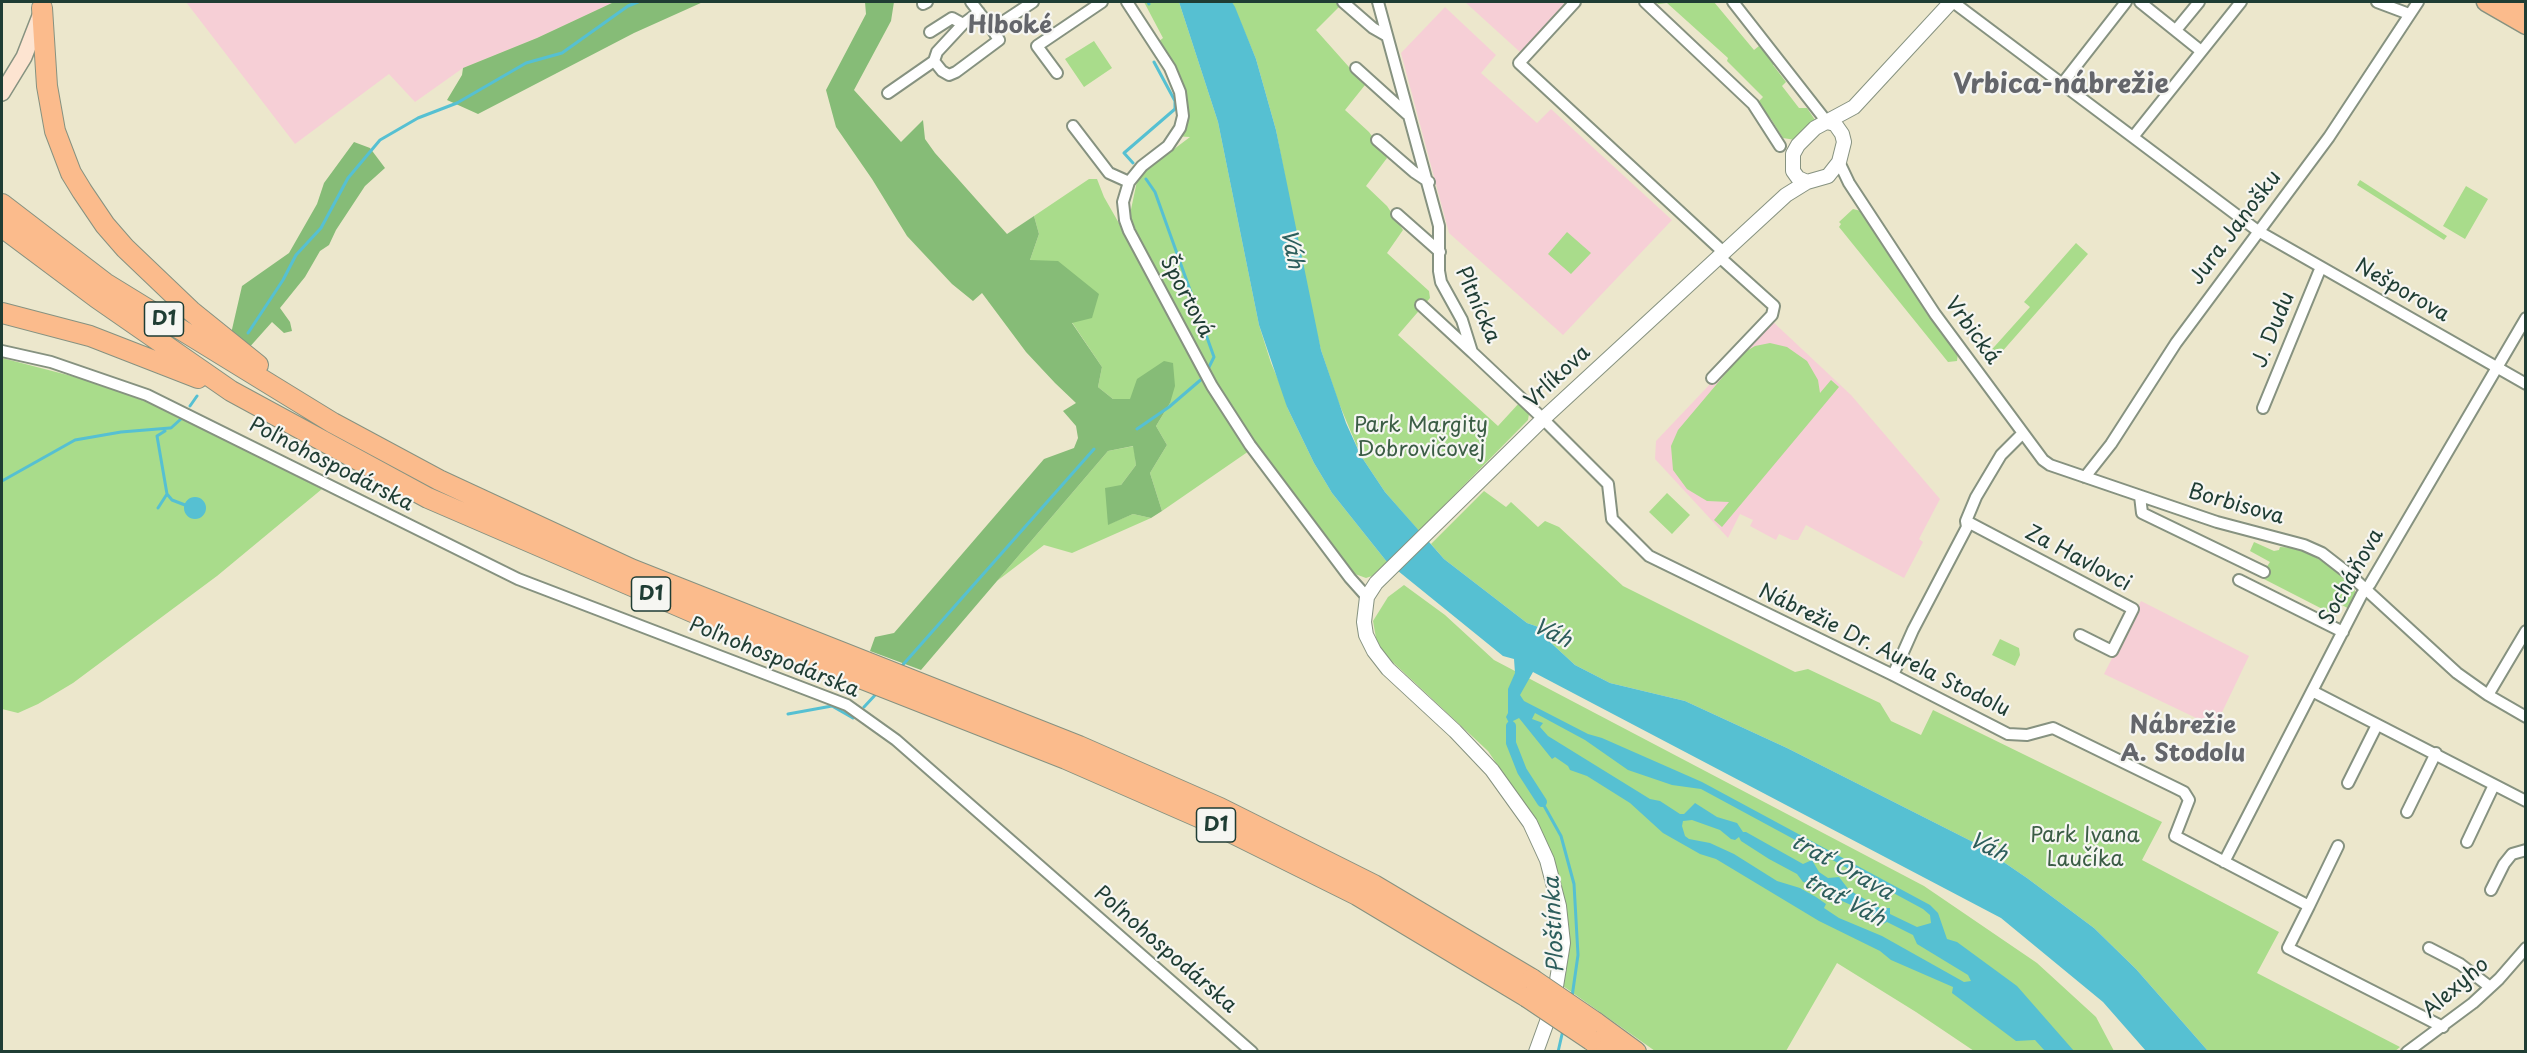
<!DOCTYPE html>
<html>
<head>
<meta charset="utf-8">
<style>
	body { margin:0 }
	#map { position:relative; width:2527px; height:1053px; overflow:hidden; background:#ece7cc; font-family:"Playpen Sans",sans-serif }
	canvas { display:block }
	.frame { position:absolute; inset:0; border:3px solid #1f3d34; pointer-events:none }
</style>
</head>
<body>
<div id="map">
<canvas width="2527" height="1053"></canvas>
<div class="frame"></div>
</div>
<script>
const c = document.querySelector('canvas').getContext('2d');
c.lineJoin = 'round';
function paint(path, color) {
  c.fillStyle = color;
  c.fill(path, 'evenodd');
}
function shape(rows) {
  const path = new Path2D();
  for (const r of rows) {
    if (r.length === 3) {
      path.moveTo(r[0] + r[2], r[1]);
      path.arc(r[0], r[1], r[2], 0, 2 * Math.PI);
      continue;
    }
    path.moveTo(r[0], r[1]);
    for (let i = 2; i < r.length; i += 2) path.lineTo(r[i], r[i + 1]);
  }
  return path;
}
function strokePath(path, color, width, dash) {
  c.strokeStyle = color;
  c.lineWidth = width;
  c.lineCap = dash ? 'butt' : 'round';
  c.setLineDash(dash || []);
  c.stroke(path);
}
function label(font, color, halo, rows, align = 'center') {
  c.font = font + ' "Playpen Sans",sans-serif';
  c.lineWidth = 4.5;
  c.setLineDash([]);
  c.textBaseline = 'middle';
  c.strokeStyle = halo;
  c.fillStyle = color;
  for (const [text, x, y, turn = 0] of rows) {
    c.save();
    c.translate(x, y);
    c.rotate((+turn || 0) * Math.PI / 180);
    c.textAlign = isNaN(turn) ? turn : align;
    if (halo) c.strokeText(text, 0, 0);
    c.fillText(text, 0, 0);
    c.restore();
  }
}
paint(shape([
	[186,2,614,2,537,38,463,68,415,102,389,74,295,144],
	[1465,2,1562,2,1564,4,1520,52],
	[1445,7,1496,55,1481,73,1537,123,1551,109,1672,220,1563,335,1449,233,1401,53],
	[1771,320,1851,395,1940,499,1919,539,1923,542,1904,578,1806,525,1798,540,1792,540,1779,534,1776,540,1750,526,1753,520,1740,514,1728,538,1655,459,1656,441],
	[2141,601,2249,656,2215,727,2104,674]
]), '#f6cfd6');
paint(shape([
	[1144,2,1179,2,1218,122,1259,325,1271,363,1286,398,1287,407,1314,463,1332,493,1387,562,1372,576,1366,578,1355,574,1255,445,1203,360,1134,234,1129,219,1137,181,1145,171,1190,137,1173,136,1179,114,1178,96,1154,45,1163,38],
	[1232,2,1337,2,1341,5,1316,30,1365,85,1345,110,1369,132,1387,158,1366,186,1387,206,1403,230,1387,253,1429,291,1430,298,1398,335,1498,426,1520,402,1529,414,1528,420,1419,531,1385,492,1361,456,1338,401,1321,350,1309,302,1276,130,1256,59],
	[1656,2,1714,2,1754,50,1759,46,1765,53,1769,53,1776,62,1773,65,1786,82,1782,86,1799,108,1807,108,1815,120,1795,140,1783,138,1771,119,1756,104,1763,97,1727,61,1728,58,1667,3,1658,4],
	[1094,41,1112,68,1084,87,1065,59],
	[1089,179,1097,179,1104,197,1249,451,1162,511,1150,473,1167,445,1156,426,1170,403,1113,399,1098,387,1102,367,1030,260,1039,234,1034,216],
	[2360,180,2447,236,2444,240,2357,185],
	[2466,186,2488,199,2465,239,2443,226],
	[1853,209,1861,211,1958,353,1957,361,1948,362,1839,227,1841,224,1839,222],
	[1567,232,1591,253,1571,274,1548,254],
	[2076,243,2088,254,1993,362,1986,356,2030,307,2024,302],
	[1770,343,1787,347,1807,361,1818,380,1820,393,1831,380,1839,387,1722,527,1714,520,1729,502,1707,501,1687,489,1673,470,1671,446,1678,430,1743,353,1755,346],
	[2,358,87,380,150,403,322,489,217,576,73,683,38,704,18,713,2,709],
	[1134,446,1136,465,1121,485,1109,524,1133,514,1151,518,1072,553,1044,545,997,581,1108,451],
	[1484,491,1506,507,1511,502,1538,527,1545,521,1559,527,1623,586,1795,672,1808,669,1880,703,1891,721,1921,735,1933,710,2162,822,2142,860,2279,932,2257,973,2400,1047,2394,1052,2208,1051,2136,969,2094,928,2027,878,1977,844,1787,748,1724,719,1685,701,1610,683,1575,665,1549,641,1550,631,1527,623,1444,559,1431,544],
	[1667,493,1690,515,1672,534,1649,512],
	[2254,542,2274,551,2279,550,2280,547,2298,548,2324,562,2354,587,2356,596,2349,609,2342,605,2336,616,2260,577,2270,562,2250,551],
	[1404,585,1445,615,1494,660,1924,886,2037,963,2096,1017,2114,1051,1974,1051,1916,1012,1837,963,1786,1051,1655,1051,1563,986,1567,946,1562,892,1553,858,1537,823,1488,751,1383,653,1376,638,1373,621,1388,597],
	[2000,639,2019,648,2020,655,2015,666,1992,655]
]), '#a9dc8b');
paint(shape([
	[614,2,703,2,634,33,478,114,447,100,462,75,463,68,537,38],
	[865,2,894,2,891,21,854,90,901,142,923,120,925,139,935,153,1007,234,1034,216,1039,234,1030,260,1058,261,1099,294,1092,318,1072,323,1102,367,1098,387,1113,399,1130,399,1137,379,1164,361,1173,363,1175,386,1170,403,1156,426,1167,445,1150,473,1162,511,1151,518,1133,514,1108,525,1105,488,1121,485,1136,465,1133,446,1108,451,921,670,870,651,875,637,894,633,1044,459,1074,448,1078,438,1076,426,1063,411,1076,403,1055,383,1026,352,982,293,973,301,952,284,907,236,872,179,836,127,826,90,866,14],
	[354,142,370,148,385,168,365,186,336,230,329,245,320,251,305,277,280,308,290,322,292,331,284,333,272,322,247,350,230,338,242,286,289,253,317,204,324,183]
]), '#86bc77');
paint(shape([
	[1179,2,1232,2,1235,7,1256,59,1276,130,1321,350,1346,423,1361,456,1385,492,1444,559,1527,623,1550,631,1549,641,1575,665,1610,683,1685,701,1724,719,1787,748,1977,844,2027,878,2094,928,2136,969,2208,1051,2146,1051,2103,1002,2001,918,1533,672,1520,695,1524,701,1588,734,1602,738,1702,782,1930,905,1938,913,1947,939,1957,942,2017,986,2074,1051,2045,1051,2035,1040,2016,1041,1952,993,1953,987,1891,960,1880,951,1819,921,1716,859,1700,854,1663,833,1630,803,1587,776,1570,770,1568,766,1555,757,1552,759,1519,718,1513,721,1516,743,1508,738,1507,730,1509,723,1506,717,1508,713,1508,689,1515,673,1514,659,1503,656,1387,562,1332,493,1314,463,1287,407,1259,325,1218,122],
	[1535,713,1585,740,1628,770,1672,785,1701,789,1923,909,1930,915,1931,923,1917,927,1890,914,1890,908,1880,908,1849,890,1839,877,1828,878,1819,872,1812,860,1803,864,1746,832,1743,832,1737,823,1717,817,1695,803,1684,814,1680,814,1660,801,1650,799,1548,736,1540,727,1543,723,1532,719],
	[1692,820,1720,830,1731,839,1735,840,1739,837,1741,841,1769,859,1797,874,1803,882,1821,886,1823,894,1832,900,1842,901,1878,917,1877,922,1881,925,1887,922,1913,935,1917,944,1968,975,1971,981,1964,982,1882,936,1839,918,1824,908,1826,904,1816,897,1800,888,1777,881,1734,854,1710,843,1689,839,1685,836,1682,826,1683,821],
	[195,508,11]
]), '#56c0d2');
strokePath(shape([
	[1148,2,1149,4],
	[1133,163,1124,153,1175,109,1175,101,1154,62],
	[1146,179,1155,192,1214,357,1207,371],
	[248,333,283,280,296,255,321,228,348,178,380,140,418,118,457,103,526,63,562,53,628,6,638,2],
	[190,406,197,396],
	[171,428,182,418],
	[1137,429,1169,407,1204,377],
	[2,481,75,440,121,432,170,428],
	[167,494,172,500,185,505],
	[158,508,167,494,157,436,165,431],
	[900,668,1094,449],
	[864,707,877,693],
	[788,714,832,706,853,718,855,717],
	[1542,802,1561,836,1574,884,1578,955,1572,997],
	[1558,1052,1563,1030]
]), '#56c0d2', 3);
strokePath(shape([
	[1511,726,1511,743,1522,771,1542,802]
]), '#56c0d2', 10);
const minor = shape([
	[971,2,992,29],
	[1127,2,1170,68,1180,92,1183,116,1180,128,1168,146,1142,166,1129,182,1123,202,1125,220,1129,231,1212,386,1250,445,1350,578,1367,597],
	[1343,2,1373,28,1387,36],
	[1378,2,1439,226,1439,271,1441,282,1462,320,1472,352,1538,414,1608,484,1612,519,1649,556,1893,675,2008,734,2027,735,2053,728,2176,788,2184,792,2189,800,2175,836,2309,906,2288,948,2443,1027],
	[1575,2,1519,63,1719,248,1724,261,1774,306,1772,315,1712,378],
	[1645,2,1753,104,1780,146],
	[1733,2,1827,122],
	[1953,2,2258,231,2526,384],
	[2140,2,2201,51],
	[2377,2,2409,14],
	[923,4,927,2],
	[2176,30,2199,2],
	[930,32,952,18,963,24],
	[934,61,937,52,963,24,979,12],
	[1356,68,1407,114],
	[1057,73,1037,46,1102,2],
	[2062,84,2126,2],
	[888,93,934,61,942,71,949,75,956,72,999,40,992,29,1033,2],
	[1073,126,1109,173,1129,182],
	[2133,137,2241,2],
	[1377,140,1414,172,1429,182],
	[1839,162,1849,183,1935,314,2043,460,2050,465,2217,522,2304,545,2322,553,2349,574,2457,673,2488,695,2526,717],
	[1397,214,1440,252],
	[1421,305,1472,352],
	[2,351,51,362,147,395,518,579,847,705,896,740,1252,1052],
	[2263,408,2321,267],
	[2085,477,2111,444,2176,343,2329,137,2418,2],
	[2140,496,2142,513,2264,572],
	[1966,521,2133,609,2112,651,2080,635],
	[2239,580,2343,632],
	[1893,675,1913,630,1967,527,1966,521,1976,497,2001,455,2022,434],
	[2312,691,2526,801],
	[2488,695,2526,631],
	[2348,783,2377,725],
	[2407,812,2436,753],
	[2467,842,2494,785],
	[2224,862,2362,594,2370,584,2526,318],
	[2491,890,2504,864,2512,854,2526,850],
	[2309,906,2338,846],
	[2429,948,2460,964,2490,987],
	[2407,1052,2473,1003,2499,979,2526,948]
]);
const tertiary = shape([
	[1827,122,1835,124,1842,134,1844,142,1839,162,1828,176,1807,182,1798,178,1793,171,1793,154,1798,145,1815,128,1854,107,1951,2],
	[1536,1052,1553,1005,1563,943,1559,906,1547,860,1530,823,1492,770,1455,731,1388,669,1374,651,1366,635,1364,622,1367,597,1376,583,1543,419,1786,195,1807,182]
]);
const secondary = shape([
	[2,93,24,57,40,16]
]);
const primary = shape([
	[2486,2,2526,25],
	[2513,2,2526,10]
]);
const motorway = shape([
	[42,8,47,86,55,131,71,173,82,191,105,225,125,248,191,311,258,365],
	[2,204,105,283,333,423,439,480,631,569,1079,746,1220,808,1374,885,1532,979],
	[2,227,97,298,231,391,428,498,697,614,1066,759,1210,822,1357,895,1527,997],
	[2,313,90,336,198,378],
	[1595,1022,1636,1052],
	[1591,1040,1607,1052]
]);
strokePath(minor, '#869280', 14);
strokePath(tertiary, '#869280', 16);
strokePath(secondary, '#869280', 18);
strokePath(primary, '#869280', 21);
strokePath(motorway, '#869280', 22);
strokePath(minor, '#fff', 10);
strokePath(tertiary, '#fff', 14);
strokePath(secondary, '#fde4d1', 15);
strokePath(primary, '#fbbb8c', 18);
strokePath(motorway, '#fbbb8c', 20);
const motorwayBridge = shape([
	[1532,979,1595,1022],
	[1527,997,1591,1040]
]);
strokePath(motorwayBridge, '#869280', 22, []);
strokePath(motorwayBridge, '#fbbb8c', 20);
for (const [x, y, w] of [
	[164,319,39],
	[651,594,39],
	[1216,825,39]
]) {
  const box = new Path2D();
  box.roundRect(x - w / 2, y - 17, w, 34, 4.5);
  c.fillStyle = '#f6f6f2';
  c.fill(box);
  strokePath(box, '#1f3d34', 1.5);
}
label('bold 20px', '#1f3d34', null, [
	["D1",164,319],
	["D1",651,594],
	["D1",1216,825]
]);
label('21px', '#1f3d34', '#f6f6f2', [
	["Jura Janošku",2236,228,-53],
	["Nešporova",2402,291,30],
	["Športová",1186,297,62],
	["Pltnícka",1477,305,66],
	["J. Dudu",2274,330,-68],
	["Vrbická",1972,331,54],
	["Vrlíkova",1558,377,-43],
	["Poľnohospodárska",331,465,27],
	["Borbisova",2236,505,16],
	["Za Havlovci",2078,559,28],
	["Socháňova",2352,577,-60],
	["Nábrežie Dr. Aurela Stodolu",1884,651,26],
	["Poľnohospodárska",774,658,22],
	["Poľnohospodárska",1165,950,41],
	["Alexyho",2456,988,-41]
]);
label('21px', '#3b5d45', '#f6f6f2', [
	["Park Margity",1421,426],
	["Dobrovičovej",1421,450],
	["Park Ivana",2085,836],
	["Laučíka",2085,860]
]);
label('italic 22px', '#2d5e5c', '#f6f6f2', [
	["Váh",1291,249,79],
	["Váh",1552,634,26],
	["Váh",1988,848,26],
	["trať Orava",1842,868,29],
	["trať Váh",1844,901,28],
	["Ploštínka",1555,925,-93]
]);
label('bold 24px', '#64666b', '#f6f6f2', [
	["Hlboké",1010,26],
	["Nábrežie",2183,726],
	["A. Stodolu",2183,754]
]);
label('bold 27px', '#64666b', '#f6f6f2', [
	["Vrbica-nábrežie",2061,86]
]);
</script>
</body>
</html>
